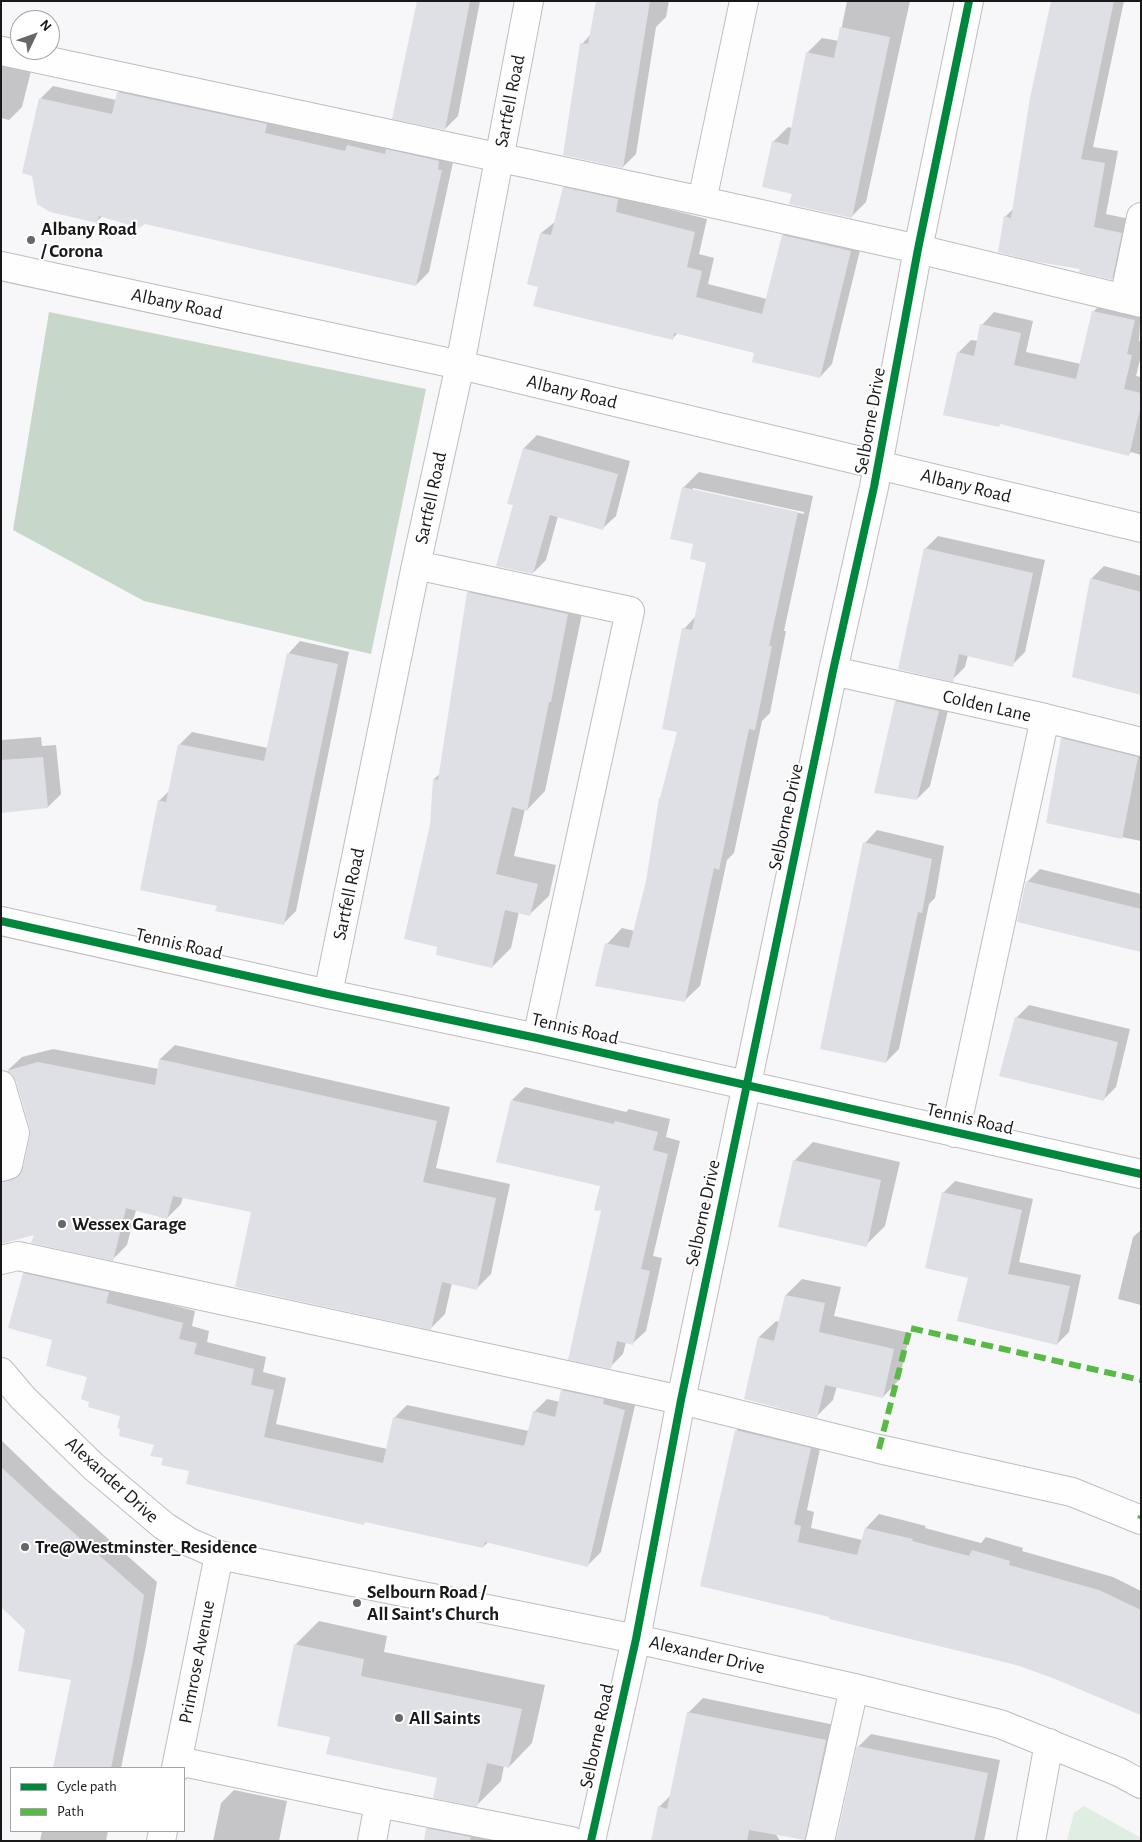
<!DOCTYPE html>
<html>
<head>
<meta charset="utf-8">
<style>
	body { margin:0 }
	#map { position:relative; width:1142px; height:1842px; overflow:hidden; background:#f7f7f9; font-family:"Alegreya Sans",sans-serif }
	canvas { display:block }
	.frame { position:absolute; inset:0; border:2px solid #19191a; pointer-events:none }
	.legend { position:absolute; left:10px; top:1767px; width:175px; height:65px; box-sizing:border-box; background:#fff; border:1px solid #a3a3a3; margin:0; padding:6px 9px; list-style:none; font-size:15px; color:#19191a }
	.legend li { display:flex; align-items:center; gap:10px; height:25px }
	.legend b { width:25px; border:1px solid #a3a3a3 }
	.north { position:absolute; left:10px; top:10px; width:50px; height:50px; box-sizing:border-box; background:#fff; border:1px solid #a3a3a3; border-radius:50%; rotate:48deg; font-size:14px; font-weight:700; line-height:20px; text-align:center; color:#19191a }
	.north::after { content:''; display:block; margin:auto; width:18px; height:22px; background:#676768; clip-path:polygon(50% 0,100% 100%,50% 72%,0 100%) }
</style>
</head>
<body>
<div id="map">
<canvas width="1142" height="1842"></canvas>
<div class="frame"></div>
<ul class="legend">
<li><b style="height:6px;background:#00873e"></b>Cycle path</li>
<li><b style="height:6px;background:#58b947"></b>Path</li>
</ul>
<div class="north">N</div>
</div>
<script>
const c = document.querySelector('canvas').getContext('2d');
c.lineJoin = 'round';
function paint(path, color) {
  c.fillStyle = color;
  c.fill(path, 'evenodd');
}
function shape(rows) {
  const path = new Path2D();
  for (const r of rows) {
    path.moveTo(r[0], r[1]);
    for (let i = 2; i < r.length; i += 2) path.lineTo(r[i], r[i + 1]);
  }
  return path;
}
function strokePath(path, color, width, dash) {
  c.strokeStyle = color;
  c.lineWidth = width;
  c.lineCap = dash ? 'butt' : 'round';
  c.setLineDash(dash || []);
  c.stroke(path);
}
function label(font, color, halo, rows, align = 'center') {
  c.font = font + ' "Alegreya Sans",sans-serif';
  c.lineWidth = 4;
  c.setLineDash([]);
  c.textBaseline = 'middle';
  c.strokeStyle = halo;
  c.fillStyle = color;
  for (const [text, x, y, turn = 0] of rows) {
    c.save();
    c.translate(x, y);
    c.rotate((+turn || 0) * Math.PI / 180);
    c.textAlign = isNaN(turn) ? turn : align;
    if (halo) c.strokeText(text, 0, 0);
    c.fillText(text, 0, 0);
    c.restore();
  }
}
paint(shape([
	[1084,1806,1141,1838,1141,1841,1067,1841,1074,1813]
]), '#dfede2');
paint(shape([
	[49,312,426,389,371,654,144,601,13,530]
]), '#c7d7ca');
paint(shape([
	[418,1,480,1,458,116,445,129],
	[597,1,669,1,666,17,656,27,636,154,623,167,582,44,591,34],
	[847,1,910,1,866,202,851,217,793,193,773,142,788,127,792,128,807,53,822,38,839,41],
	[1052,1,1124,1,1093,147,1118,151,1106,214,1134,220,1124,266,1112,279,1081,268,1005,217,1014,208],
	[1,48,34,59,22,107,9,120,1,118],
	[131,79,454,158,429,272,416,285,145,223,103,216,97,221,40,99,53,86,116,100,118,92],
	[577,175,628,199,707,219,699,254,714,258,708,284,767,299,783,235,796,222,863,238,832,364,820,377,755,352,678,333,672,339,540,286,541,233,556,221,564,188],
	[1106,299,1141,306,1139,341,1141,341,1141,356,1136,376,1141,377,1141,455,1131,452,1128,455,1001,423,998,426,958,353,971,340,978,341,982,325,994,312,1033,321,1026,352,1081,364,1093,312],
	[537,435,630,461,616,516,603,528,558,516,546,560,533,573,515,504,524,448],
	[699,472,813,496,784,631,786,631,770,713,762,721,734,853,727,860,700,986,684,1001,607,944,622,928,635,931,647,882,678,731,684,629,696,616,707,562,695,543,683,488],
	[693,488,804,512,804,514,693,490],
	[938,536,1045,560,1025,652,1012,665,968,655,965,667,952,680,925,549],
	[1104,566,1141,576,1141,694,1091,579],
	[487,574,586,595,545,791,527,810,525,809,514,856,556,865,549,896,530,914,519,912,511,948,492,967,439,946,431,825,434,779,441,773,468,593],
	[300,641,349,652,296,911,283,924,218,905,159,801,170,790,180,744,192,732,268,748,288,654],
	[909,688,951,698,930,786,917,799,896,701],
	[1075,726,1141,742,1141,841,1047,822,1062,739],
	[41,737,42,746,56,745,61,794,48,807,1,812,1,740],
	[877,830,944,846,935,898,929,904,899,1049,886,1062,865,843],
	[1040,869,1141,894,1141,951,1027,882],
	[1029,1005,1130,1029,1116,1087,1103,1100,1016,1018],
	[175,1045,450,1107,436,1168,510,1184,491,1274,477,1288,452,1283,445,1314,431,1328,252,1211,183,1197,181,1204,167,1218,136,1210,127,1245,113,1259,35,1233,1,1243,1,1159,20,1168,25,1166,32,1136,31,1128,17,1080,13,1073,8,1070,22,1057,53,1049,159,1069,160,1059],
	[525,1087,626,1112,629,1109,670,1119,666,1137,680,1141,653,1256,662,1258,646,1331,633,1343,626,1342,623,1354,610,1367,601,1185,512,1100],
	[813,1142,900,1162,885,1226,866,1245,794,1161],
	[955,1181,1033,1199,1019,1262,1081,1275,1069,1332,1057,1344,970,1277,943,1193],
	[1141,1230,1141,1305,1118,1299,1133,1237],
	[37,1261,119,1291,195,1311,192,1326,209,1331,207,1342,266,1357,263,1372,286,1378,276,1424,387,1449,394,1418,407,1405,529,1431,534,1412,547,1399,560,1402,562,1391,575,1378,637,1397,601,1552,588,1565,488,1542,483,1547,366,1521,364,1523,190,1470,121,1415,89,1376,54,1339,24,1274],
	[802,1279,841,1287,834,1316,910,1333,899,1380,883,1397,837,1386,833,1400,817,1416,759,1337,776,1321,780,1322,786,1295],
	[750,1417,823,1435,807,1510,814,1512,811,1528,862,1540,866,1528,879,1514,926,1526,925,1528,981,1543,986,1537,1023,1548,1022,1551,1113,1577,1141,1591,1141,1715,1050,1676,1017,1664,831,1616,702,1586,737,1430],
	[1,1440,52,1489,157,1582,146,1646,121,1768,55,1768,73,1679,27,1629,1,1591],
	[319,1621,387,1636,384,1652,545,1685,532,1743,509,1767,504,1766,501,1781,477,1805,438,1777,331,1736,295,1645],
	[703,1698,840,1726,819,1824,804,1839,775,1833,780,1841,652,1841,659,1807,672,1794,688,1713],
	[871,1734,1000,1760,984,1841,837,1841,858,1747],
	[234,1790,287,1801,279,1841,213,1841,221,1803],
	[440,1816,544,1841,425,1841,427,1829],
	[42,1831,108,1831,106,1841,40,1841]
]), '#0003');
paint(shape([
	[417,1,470,1,445,130,392,119],
	[596,1,650,1,623,168,563,155,580,43,588,44],
	[1051,1,1114,1,1081,159,1105,163,1094,227,1122,233,1112,280,1079,272,1080,269,1032,261,998,252,1004,216,1011,218,1030,98],
	[840,27,890,37,852,218,789,204,792,194,762,187,772,141,788,145,806,52,834,58],
	[117,92,267,124,265,133,345,151,347,145,385,154,386,149,439,161,438,170,442,170,416,286,145,224,139,228,99,216,97,223,50,212,37,204,32,176,22,173,39,98,112,114],
	[563,187,618,199,616,212,695,232,687,267,702,271,696,297,762,314,782,235,851,251,820,378,752,362,754,353,674,333,673,340,533,306,538,287,527,284,540,233,551,235],
	[1092,311,1135,320,1127,354,1132,355,1124,389,1141,393,1141,405,1129,456,1000,424,999,427,943,415,957,352,974,356,980,324,1021,333,1014,365,1076,379],
	[523,448,618,474,603,530,550,515,533,574,496,566,513,505,507,504],
	[682,487,798,512,769,646,772,646,755,730,749,729,719,870,714,868,685,1002,595,986,605,943,629,948,646,881,659,798,660,798,677,732,662,729,682,628,692,630,706,563,690,559,693,544,670,539],
	[924,548,1033,573,1013,667,959,654,953,682,898,669],
	[1090,578,1141,592,1141,695,1072,677],
	[467,592,568,614,551,702,549,702,527,811,512,807,496,874,538,884,530,916,505,910,492,968,436,955,437,947,404,939,430,825,433,779,438,780],
	[287,653,338,664,284,925,215,911,217,906,140,890,158,800,166,802,178,744,264,761],
	[895,701,939,711,917,800,874,793],
	[1061,738,1138,757,1122,839,1046,823],
	[43,757,48,808,1,813,1,760],
	[863,842,932,859,922,913,918,912,886,1063,820,1049],
	[1026,881,1141,909,1141,952,1017,922],
	[1015,1017,1118,1042,1104,1101,999,1076],
	[159,1059,437,1121,423,1182,496,1198,477,1290,442,1282,431,1330,235,1287,251,1212,173,1196,167,1219,126,1208,113,1261,31,1243,34,1235,1,1244,1,1182,12,1180,20,1175,23,1168,30,1136,30,1129,16,1081,12,1074,6,1071,38,1062,155,1085],
	[511,1100,614,1124,615,1121,658,1132,653,1150,668,1154,641,1269,650,1271,633,1345,617,1341,611,1369,568,1360,601,1211,594,1210,600,1186,496,1162],
	[793,1160,881,1180,867,1247,778,1227],
	[942,1192,1022,1210,1008,1274,1070,1286,1057,1345,957,1321,968,1278,925,1268],
	[23,1273,109,1292,106,1303,183,1323,179,1339,197,1343,194,1354,254,1369,251,1385,274,1390,264,1437,383,1463,393,1417,524,1446,533,1411,555,1417,561,1390,604,1399,603,1404,625,1410,588,1567,485,1542,483,1548,365,1522,364,1525,186,1484,189,1471,161,1465,163,1458,150,1456,154,1445,119,1436,120,1429,117,1428,120,1416,88,1407,89,1402,81,1399,87,1377,46,1366,52,1340,8,1328],
	[785,1295,825,1303,819,1332,894,1349,883,1398,825,1385,817,1418,744,1399,758,1337,774,1341],
	[735,1430,811,1448,794,1524,801,1526,798,1542,857,1555,865,1528,913,1539,912,1541,969,1556,972,1550,1010,1561,1009,1565,1099,1590,1141,1610,1141,1715,1050,1677,1016,1665,829,1619,829,1617,700,1586],
	[1,1467,39,1502,144,1595,133,1660,111,1768,53,1768,71,1680,18,1671,25,1630,1,1607],
	[294,1644,364,1659,361,1676,522,1709,509,1768,487,1763,477,1807,433,1798,437,1778,326,1754,330,1737,277,1726],
	[687,1712,826,1740,805,1840,749,1830,747,1841,651,1841,658,1806,667,1809],
	[857,1746,988,1773,974,1841,836,1841],
	[426,1828,471,1837,470,1841,424,1841]
]), '#dee0e6');
const minor = shape([
	[2,51,702,201,918,249,1141,303],
	[702,201,744,1],
	[1124,299,1141,217],
	[416,565,630,611,537,1038],
	[833,671,1045,718,1141,742],
	[1,921,328,994,537,1038,1141,1174],
	[328,994,416,565,460,365,529,1],
	[1,1085,15,1133,8,1165,1,1167],
	[955,1133,1045,718],
	[1,1260,18,1256,681,1400,879,1449,1072,1492,1141,1520],
	[178,1761,379,1803,571,1841],
	[176,1768,219,1555],
	[161,1841,163,1831],
	[372,1841,379,1803],
	[591,1841,636,1639,681,1400,747,1084,833,671,874,487,918,249,969,1],
	[820,1841,854,1688],
	[1031,1841,1049,1743]
]);
const major = shape([
	[1,266,460,365,1141,528],
	[1,1372,23,1398,94,1467,164,1526,189,1542,219,1555,636,1639,854,1688,1000,1724,1119,1772,1141,1784]
]);
strokePath(minor, '#bebec0', 30);
strokePath(major, '#bebec0', 30);
strokePath(minor, '#fefefe', 28);
strokePath(major, '#fefefe', 28);
strokePath(shape([
	[879,1449,910,1328,1141,1380],
	[1140,1519,1141,1516]
]), '#58b947', 6, [12, 6]);
strokePath(shape([
	[1,921,328,994,537,1038,1141,1174],
	[591,1841,636,1639,681,1400,747,1084,833,671,874,487,918,249,969,1]
]), '#00873e', 8);
for (const [x, y, r, color] of [
	[31,240,5,"#676768"],
	[62,1224,5,"#676768"],
	[25,1547,5,"#676768"],
	[357,1603,5,"#676768"],
	[399,1718,5,"#676768"]
]) {
  const dot = new Path2D();
  dot.arc(x, y, r, 0, 2 * Math.PI);
  c.fillStyle = color;
  c.fill(dot);
  strokePath(dot, '#fff', 2);
}
label('19px', '#19191a', '#fff', [
	["Sartfell Road",510,101,-79],
	["Albany Road",177,304,12],
	["Albany Road",572,392,14],
	["Selborne Drive",870,421,-80],
	["Albany Road",966,486,14],
	["Sartfell Road",431,498,-78],
	["Colden Lane",987,706,13],
	["Selborne Drive",786,817,-78],
	["Sartfell Road",349,894,-78],
	["Tennis Road",179,944,13],
	["Tennis Road",575,1029,13],
	["Tennis Road",970,1119,13],
	["Selborne Drive",703,1213,-78],
	["Alexander Drive",112,1480,42],
	["Alexander Drive",707,1655,13],
	["Primrose Avenue",197,1662,-79],
	["Selborne Road",597,1736,-78]
]);
label('bold 19px', '#19191a', '#fff', [
	["Albany Road",41,229],
	["/ Corona",41,251],
	["Wessex Garage",72,1224],
	["Tre@Westminster_Residence",35,1547],
	["Selbourn Road /",367,1592],
	["All Saint's Church",367,1614],
	["All Saints",409,1718]
], 'left');
</script>
</body>
</html>
